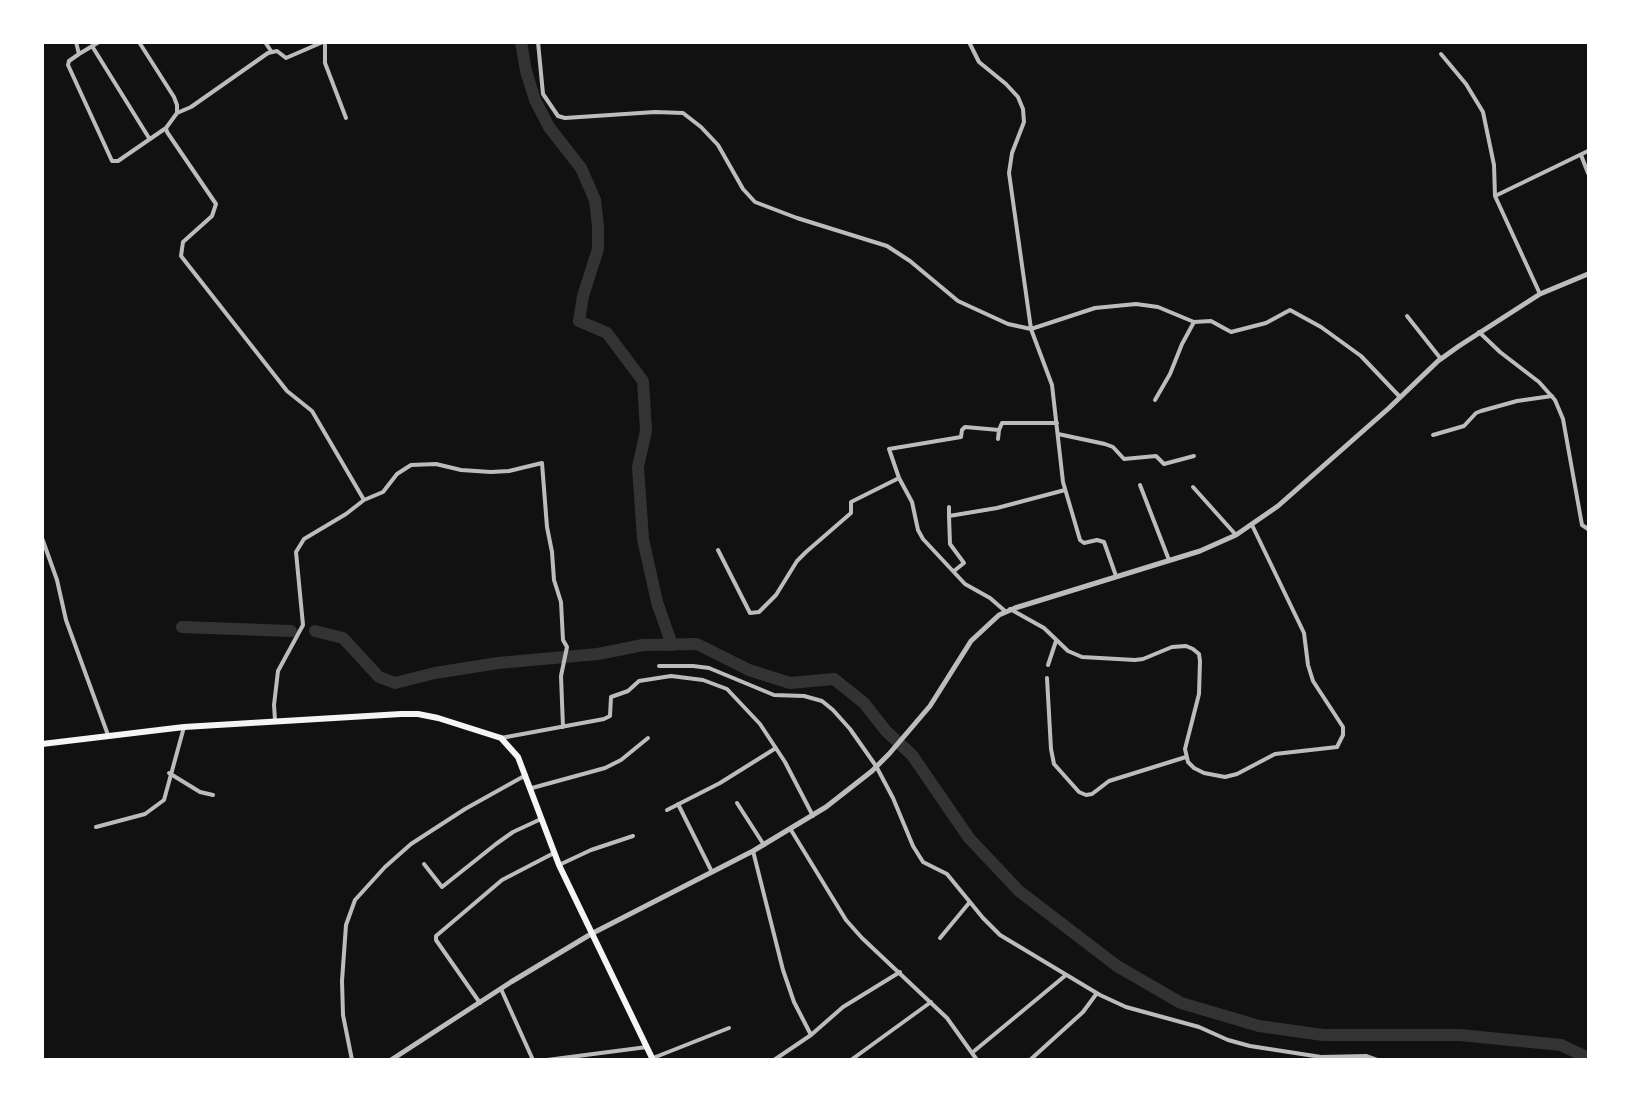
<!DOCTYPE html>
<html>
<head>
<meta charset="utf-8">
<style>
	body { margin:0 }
	#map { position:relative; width:1631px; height:1102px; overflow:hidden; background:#111; font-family:Overpass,sans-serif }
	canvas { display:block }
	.frame { position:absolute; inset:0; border:44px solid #fff; pointer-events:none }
</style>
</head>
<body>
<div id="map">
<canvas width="1631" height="1102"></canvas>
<div class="frame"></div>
</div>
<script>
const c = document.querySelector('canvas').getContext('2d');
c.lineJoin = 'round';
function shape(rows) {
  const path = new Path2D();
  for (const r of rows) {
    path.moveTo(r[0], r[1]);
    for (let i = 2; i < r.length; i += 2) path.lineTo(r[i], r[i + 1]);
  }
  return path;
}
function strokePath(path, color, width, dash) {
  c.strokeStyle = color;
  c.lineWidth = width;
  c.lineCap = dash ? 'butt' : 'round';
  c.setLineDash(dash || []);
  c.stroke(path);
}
strokePath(shape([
	[521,42,526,71,535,100,549,127,581,168,595,200,598,226,598,249,583,296,579,321,607,333,643,381,646,431,638,467,643,539,657,602,672,645],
	[182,627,291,631],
	[315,631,343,638,379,677,395,683,435,673,498,663,598,654,643,645,697,644,749,670,790,683,834,679,864,703,886,731,912,755,969,838,1019,891,1117,966,1181,1003,1259,1026,1323,1035,1460,1035,1561,1045,1588,1058]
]), '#333', 12);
strokePath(shape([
	[76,42,79,54,69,61,68,65,112,161,118,161,166,128],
	[139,42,174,97,177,105,177,113,166,128,167,132,216,204,212,216,183,242,181,256,287,391,312,411,364,500,346,514,304,539,296,552,303,625,278,671,274,705,275,720],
	[265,42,271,51],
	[325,42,325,63,346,118],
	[538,42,543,94,558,116,565,118,655,112,683,113,701,127,718,145,743,189,755,202,797,218,887,246,910,261,958,301,1008,324,1031,329,1095,308,1136,304,1158,307,1194,322,1211,321,1231,332,1266,323,1290,310,1321,327,1361,356,1400,397],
	[969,42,979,62,1006,84,1018,97,1023,109,1024,122,1012,153,1009,173,1031,329,1052,385,1063,482,1080,540,1084,543,1097,540,1104,542,1116,576],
	[92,46,149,138],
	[79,54,99,42],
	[1441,54,1466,84,1483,112,1494,165,1495,196,1540,294],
	[177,113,191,107,268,53,277,51,286,58,323,42],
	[1581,155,1588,173],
	[1495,196,1588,151],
	[1407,316,1441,359],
	[1479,332,1500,352,1539,382,1555,400,1563,419,1582,525,1588,529],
	[1155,400,1170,374,1182,344,1194,322],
	[999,430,1002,423,1057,423],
	[1058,434,1105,444,1113,447,1124,459,1156,456,1164,464,1194,456],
	[1433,435,1464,426,1476,413,1481,411,1517,401,1552,396],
	[899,478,912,502,918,530,923,539,965,584,990,598,1005,611],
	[1140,485,1169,560],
	[1193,487,1236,535],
	[364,500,383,492,397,474,411,465,436,464,461,470,491,472,509,471,542,463,547,527,552,552,554,580,561,602,563,640,567,647,561,676,563,727],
	[949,507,949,516,997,508,1065,490],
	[949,516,950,544,964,563,954,571],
	[42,538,57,580,66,620,108,735],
	[718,550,750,613,759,612,776,595,797,561,806,552,851,513,851,502,899,478,889,449,961,437,962,430,965,427,999,430,998,439],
	[1010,609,1044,628,1068,651,1082,657,1135,660,1143,659,1172,647,1186,646,1193,649,1199,654,1200,661,1199,694,1185,749,1188,762,1194,768,1204,773,1225,777,1237,774,1275,754,1337,747,1343,735,1343,727,1313,681,1308,665,1304,633,1252,525],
	[1048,665,1056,641],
	[659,666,693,666,709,668,774,695,804,696,822,701,833,710,850,729,876,766,893,798,913,846,923,862,947,874,983,918,1000,935,1100,995,1126,1007,1199,1027,1228,1040,1250,1046,1321,1057,1366,1056,1377,1060],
	[1047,678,1051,749,1054,764,1079,792,1086,795,1092,794,1109,781,1186,757],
	[501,738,604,719,610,716,611,697,628,691,639,681,671,676,703,680,727,689,760,724,785,762,813,816],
	[169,773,200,792,213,795],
	[532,788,605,768,621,760,648,738],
	[737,803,764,845],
	[678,804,712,872],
	[667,810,720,783,776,748],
	[96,827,145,814,164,800,184,727],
	[791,830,846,920,862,938,947,1018,977,1060],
	[753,851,783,970,794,1002,811,1035],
	[424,864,442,887,496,844,513,832,541,819],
	[559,865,591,850,633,836],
	[940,938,969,903],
	[501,989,533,1060],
	[480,1003,436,940,436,936,502,880,554,853],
	[973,1052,1066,975],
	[653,1058,729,1028],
	[352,1060,343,1015,342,981,346,925,355,900,385,867,411,844,465,809,526,775],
	[547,1060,647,1047],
	[774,1060,811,1035,843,1007,900,972],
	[851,1060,931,1002],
	[1030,1060,1083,1012,1097,993]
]), '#bcbcbc', 4);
strokePath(shape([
	[391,1060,511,982,591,934,753,851,826,807,872,771,889,754,930,706,971,641,999,615,1015,608,1200,551,1236,535,1278,506,1389,408,1438,361,1459,346,1540,294,1588,274]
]), '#bcbcbc', 5);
strokePath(shape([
	[42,744,184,727,401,714,418,714,438,718,501,738,518,757,559,865,653,1060]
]), '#f5f5f5', 6);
</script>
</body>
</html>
